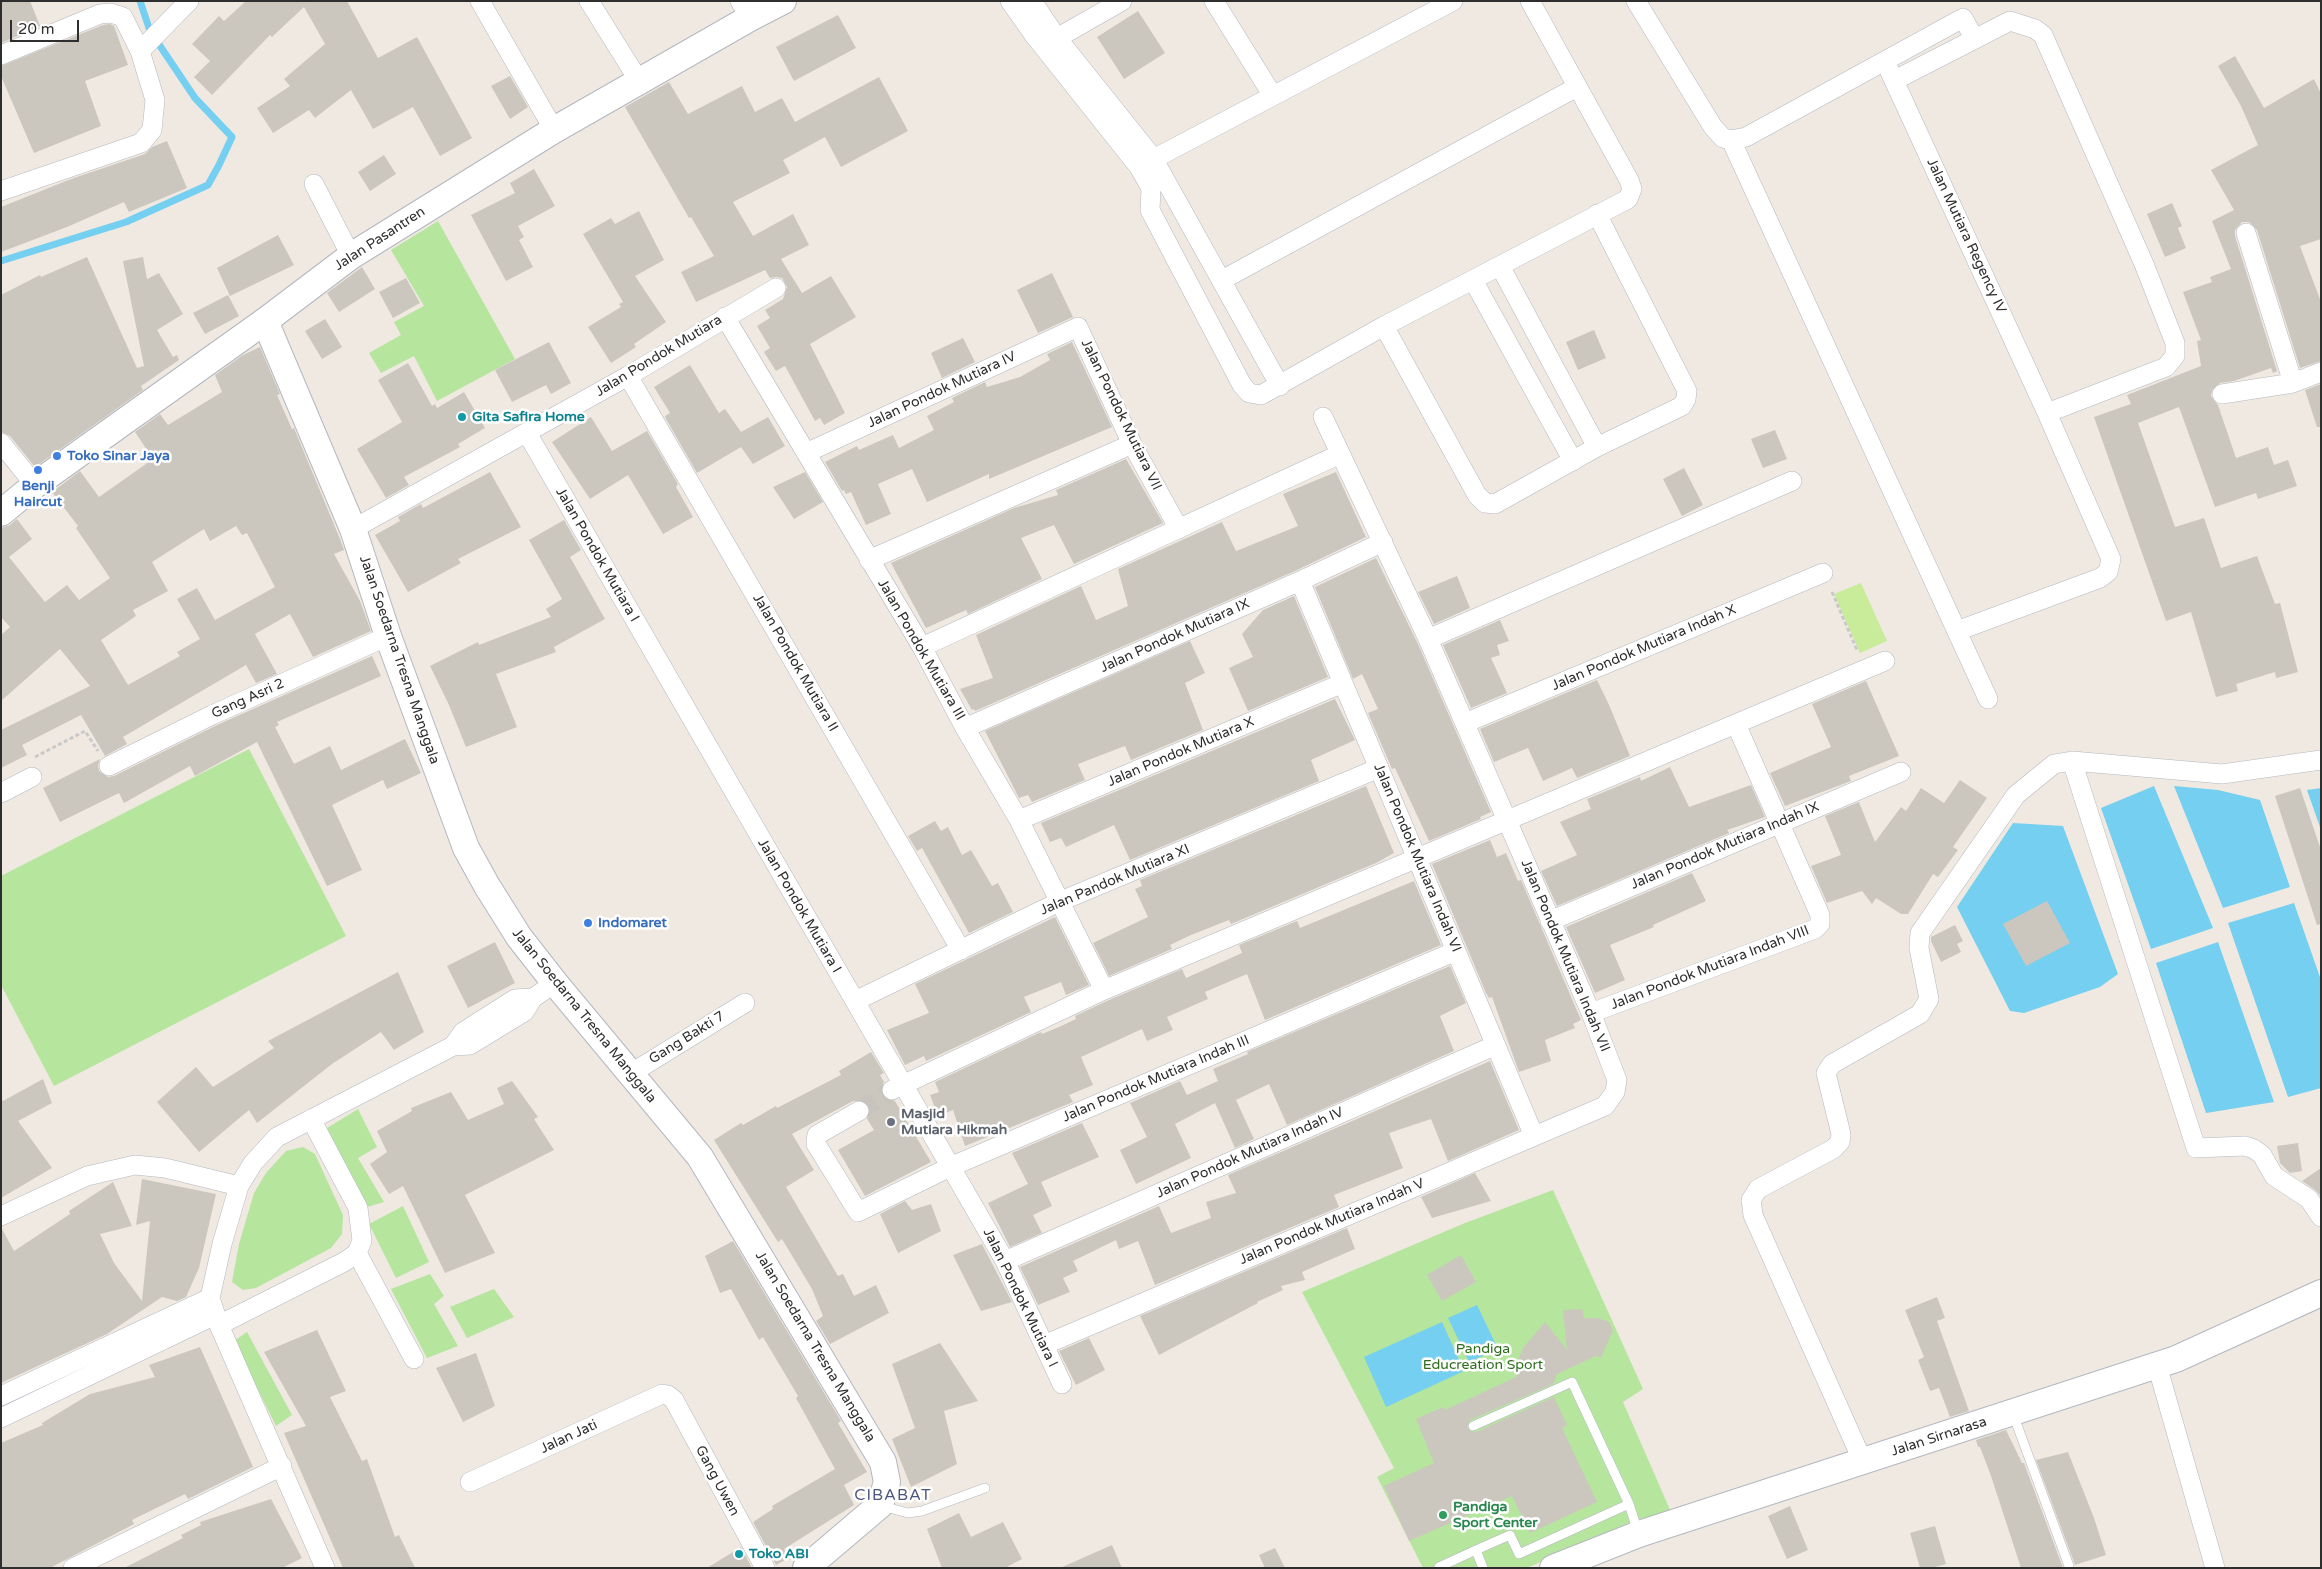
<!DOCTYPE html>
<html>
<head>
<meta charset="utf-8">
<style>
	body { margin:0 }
	#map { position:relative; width:2322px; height:1569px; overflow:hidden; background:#efe9e1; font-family:"Varela Round",sans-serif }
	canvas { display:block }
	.frame { position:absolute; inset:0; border:2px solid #2e2e2e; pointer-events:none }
	.scale { position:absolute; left:10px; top:20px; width:69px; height:22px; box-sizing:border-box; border:2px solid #2e2e2e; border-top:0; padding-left:6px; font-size:15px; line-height:18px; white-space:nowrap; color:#2e2e2e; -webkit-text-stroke:4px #fff; paint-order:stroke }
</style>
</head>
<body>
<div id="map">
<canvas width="2322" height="1569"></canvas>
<div class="frame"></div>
<div class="scale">20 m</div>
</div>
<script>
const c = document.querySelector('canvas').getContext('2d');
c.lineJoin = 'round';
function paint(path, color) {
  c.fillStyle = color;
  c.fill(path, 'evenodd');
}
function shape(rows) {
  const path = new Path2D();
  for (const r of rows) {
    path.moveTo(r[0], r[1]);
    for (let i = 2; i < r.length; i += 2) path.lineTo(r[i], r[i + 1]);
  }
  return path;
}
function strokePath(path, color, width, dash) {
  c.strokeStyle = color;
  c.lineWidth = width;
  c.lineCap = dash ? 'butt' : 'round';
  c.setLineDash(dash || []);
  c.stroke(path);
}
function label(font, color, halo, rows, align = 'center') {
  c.font = font + ' "Varela Round",sans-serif';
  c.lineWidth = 5;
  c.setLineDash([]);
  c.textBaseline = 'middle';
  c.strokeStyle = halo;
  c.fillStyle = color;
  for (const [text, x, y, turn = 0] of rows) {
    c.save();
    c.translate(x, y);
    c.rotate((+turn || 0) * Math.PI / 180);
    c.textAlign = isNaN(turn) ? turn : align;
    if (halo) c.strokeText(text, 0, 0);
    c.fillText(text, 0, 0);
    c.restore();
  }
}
paint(shape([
	[438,221,515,359,437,401,414,356,381,373,369,353,401,335,394,322,424,306,391,250],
	[249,749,346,936,54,1086,1,985,1,876],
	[358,1109,377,1147,358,1158,384,1202,367,1207,327,1128],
	[303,1147,315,1154,343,1215,342,1234,331,1248,256,1288,243,1290,232,1282,239,1244,254,1193,266,1173,286,1151],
	[1553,1190,1643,1389,1623,1402,1671,1512,1635,1520,1527,1568,1423,1568,1377,1477,1394,1468,1302,1292,1465,1223],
	[403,1206,429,1262,396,1278,369,1224],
	[430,1274,444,1296,434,1304,458,1346,427,1358,391,1289],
	[494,1289,514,1317,467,1338,450,1307],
	[247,1332,292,1415,276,1426,234,1341]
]), '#b6e59e');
paint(shape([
	[1861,583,1887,641,1860,653,1834,594]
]), '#c9ec9a');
paint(shape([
	[2154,786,2213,928,2151,949,2101,808],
	[2174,786,2218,790,2260,800,2290,887,2223,908],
	[2321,788,2321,830,2307,790],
	[2013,823,2063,826,2118,974,2100,987,2024,1013,2010,1011,1957,907],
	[2294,903,2321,980,2321,1088,2288,1097,2228,923],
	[2218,942,2274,1102,2206,1113,2156,963],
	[1477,1305,1498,1349,1469,1362,1448,1318],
	[1442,1322,1464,1371,1386,1407,1364,1357]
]), '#75cff0');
strokePath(shape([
	[1,261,126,222,208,185,219,165,232,137,195,98,150,31,140,1]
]), '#75cff0', 7);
paint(shape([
	[1,1,30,1,40,26,1,43],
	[246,1,347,1,378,58,417,37,472,138,440,156,413,107,373,129,351,90,315,118,309,110,273,133,257,108,290,86,284,79,325,44,304,7,272,37,270,35,212,95,194,77,210,61,192,44,219,16,224,21],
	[1138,11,1165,53,1124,79,1097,37],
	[838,15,856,48,794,81,776,47],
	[110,24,114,26,128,65,85,81,101,126,34,153,1,76,1,66,103,25],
	[2235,56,2264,108,2314,79,2321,94,2321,239,2300,246,2321,302,2321,361,2300,368,2257,230,2249,222,2242,222,2235,230,2235,236,2277,371,2273,373,2271,368,2234,381,2220,383,2212,390,2211,396,2218,405,2236,458,2268,447,2274,465,2288,460,2297,486,2258,499,2256,493,2215,507,2179,407,2138,423,2175,527,2204,518,2221,568,2257,556,2275,604,2280,603,2298,672,2276,678,2275,672,2236,684,2238,691,2216,697,2191,612,2166,621,2094,417,2131,404,2127,395,2201,366,2197,341,2201,340,2183,292,2212,282,2210,277,2231,269,2212,221,2234,210,2211,170,2258,145,2241,106,2218,66],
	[510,76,528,107,510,119,491,86],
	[879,77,908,131,841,167,825,137,783,160,790,173,733,202,753,236,793,214,809,245,781,259,802,293,831,276,856,317,810,344,845,413,824,425,820,418,815,421,785,366,776,371,764,352,770,348,757,326,770,318,765,310,783,299,787,287,782,278,776,277,770,278,765,270,696,302,681,272,714,256,691,217,689,218,625,107,669,82,688,114,742,86,755,112,782,98,795,122],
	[167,141,187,188,129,212,124,202,67,227,1,252,1,207,71,179,145,154,152,147],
	[384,155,396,174,370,191,358,172],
	[534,169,555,206,518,226,524,237,519,240,533,267,506,281,471,215,515,193,510,183],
	[2172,203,2182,226,2178,228,2186,248,2165,257,2147,214],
	[639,211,664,260,635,276,666,322,634,344,636,347,611,363,588,327,621,307,619,304,623,302,583,234,611,218,615,224],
	[278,235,294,265,230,296,217,268],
	[87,257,137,368,144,366,123,261,143,257,147,279,159,273,183,314,157,330,173,357,177,355,179,360,141,386,143,390,35,467,10,436,1,432,1,295,40,275,41,277],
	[362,267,375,289,339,312,327,293],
	[1052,273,1073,317,1038,333,1017,290],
	[406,278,420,303,393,318,379,292],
	[228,295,239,316,205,334,193,313],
	[325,319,342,347,322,359,305,331],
	[1594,330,1606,358,1578,370,1566,342],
	[963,338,975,362,942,378,931,353],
	[549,342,571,383,551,394,546,385,512,402,495,370],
	[1072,342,1112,427,989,479,989,474,927,502,912,469,878,484,891,514,866,525,851,492,846,494,844,490,842,491,825,462,857,446,859,450,893,435,899,448,934,430,927,416,954,402,952,398,985,382,987,387,1020,377,1050,360,1047,354],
	[260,347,280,394,277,395,292,429,294,428,340,539,344,550,334,554,360,601,371,631,313,657,290,614,255,634,277,674,256,683,246,665,123,737,127,744,105,756,81,715,22,745,27,755,1,768,1,730,90,686,60,649,1,701,1,635,10,627,1,617,1,528,10,525,17,519,32,539,9,557,45,602,67,585,79,600,110,578,76,528,78,526,52,492,80,471,99,497,153,459,135,432,160,414,168,425,222,392,215,375,243,355],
	[236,526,242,535,247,533,275,587,215,620,197,588,177,599,200,639,177,652,180,656,128,685,101,640,136,616,133,610,168,591,152,562,204,529,210,541],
	[408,363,432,406,435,404,437,408,464,392,485,428,458,444,460,447,404,477,409,485,386,498,357,449,402,422,378,380],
	[690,365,719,413,725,409,741,432,768,417,785,446,753,464,741,447,697,473,666,419,665,416,670,413,654,387],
	[2321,384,2321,427,2317,427,2305,390],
	[591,417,612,451,647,431,678,484,676,487,693,517,663,534,628,475,590,499,552,442],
	[1775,430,1787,459,1763,468,1751,439],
	[1126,459,1163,523,1074,564,1054,525,1021,538,1042,579,968,614,966,610,926,628,891,563,1014,508,1058,495,1056,490],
	[1684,468,1703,505,1682,516,1663,479],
	[490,472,521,527,458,559,461,563,408,592,375,535,400,521,398,517,421,504,423,508],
	[805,472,823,502,794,519,773,487],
	[1336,472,1366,537,1295,571,975,711,974,709,972,710,960,689,993,678,976,635,1081,586,1096,620,1128,606,1118,569,1222,522,1236,551,1298,526,1283,494],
	[564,520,581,550,570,557,605,619,554,647,556,652,496,674,517,727,466,747,449,705,430,666,478,642,479,645,551,617,546,609,562,599,529,540],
	[1376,558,1418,644,1491,812,1480,817,1481,819,1429,841,1395,768,1392,769,1368,713,1378,709,1362,674,1353,679,1315,587],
	[1457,576,1470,608,1434,624,1418,592],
	[1294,596,1328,677,1248,711,1229,668,1253,657,1242,634,1263,610],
	[1500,620,1509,641,1497,645,1500,655,1491,658,1507,693,1471,708,1443,645],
	[1190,641,1205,673,1185,683,1203,730,1131,760,1125,746,1078,764,1085,780,1032,802,1028,795,1019,798,985,731],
	[372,656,381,676,277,722,279,725,275,727,294,764,330,746,341,770,405,739,421,773,387,789,383,780,332,805,362,870,327,886,257,742,195,776,190,766,124,803,119,793,60,822,43,788,100,759,98,765,99,771,108,777,114,776,217,725],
	[1597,680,1610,707,1630,756,1577,778,1572,768,1543,781,1528,748,1494,762,1480,729],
	[1866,681,1899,756,1849,776,1851,781,1785,806,1770,773,1831,747,1812,704],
	[1335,699,1355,740,1311,760,1319,781,1130,860,1114,825,1066,847,1061,838,1050,842,1041,823],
	[1670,767,1689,807,1751,785,1765,817,1727,830,1729,833,1557,906,1541,871,1577,855,1560,822,1591,809,1587,799,1640,777,1641,781],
	[1960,780,1987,798,1953,847,1958,850,1938,877,1933,874,1908,914,1901,914,1876,898,1872,904,1862,891,1827,903,1811,866,1841,855,1825,816,1859,802,1875,842,1901,807,1906,811,1921,788,1944,803],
	[1366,786,1394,853,1376,863,1231,924,1229,920,1191,935,1170,945,1172,949,1109,976,1093,943,1148,917,1135,889,1142,886,1140,880],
	[2300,788,2321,850,2321,924,2317,925,2275,796],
	[935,821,941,831,948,827,962,855,971,850,992,886,998,883,1013,912,969,933,922,848,917,851,908,836],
	[1490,840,1497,857,1506,853,1518,881,1521,880,1581,1020,1573,1024,1575,1028,1545,1040,1551,1061,1519,1072,1492,997,1489,998,1486,993,1432,864],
	[1692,873,1706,901,1653,925,1654,927,1610,945,1625,980,1595,993,1566,927],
	[1414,881,1441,945,1265,1020,1247,974,1205,992,1208,999,1167,1017,1173,1030,1147,1041,1142,1029,1081,1057,1093,1085,1069,1095,1073,1102,965,1146,953,1110,938,1116,930,1095,939,1092,935,1082,1041,1032,1042,1034,1059,1027,1076,1019,1075,1016,1109,1000,1182,969,1186,978,1242,953,1239,945,1297,921,1300,928],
	[2047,901,2070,943,2026,966,2003,924],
	[1055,917,1089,985,1066,995,1061,982,1024,997,1031,1012,926,1061,924,1056,905,1065,887,1030,929,1013,915,984],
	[1955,925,1963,941,1957,944,1961,952,1941,962,1931,941,1931,937],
	[495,942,515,983,468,1008,447,966],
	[1450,966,1466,1003,1440,1016,1454,1051,1287,1125,1269,1084,1236,1100,1254,1139,1235,1148,1215,1103,1175,1124,1191,1158,1136,1184,1120,1150,1147,1137,1130,1103,1180,1081,1187,1095,1218,1081,1213,1069,1248,1054,1247,1052],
	[398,972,424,1032,394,1050,381,1032,332,1064,257,1123,249,1110,199,1152,157,1102,196,1067,213,1087,274,1048,268,1041],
	[871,1052,884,1073,880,1075,884,1082,881,1089,882,1095,886,1099,895,1101,931,1162,865,1196,838,1150,874,1130,867,1119,870,1111,865,1102,853,1101,792,1134,814,1170,786,1187,838,1276,843,1274,854,1296,876,1285,889,1313,830,1344,816,1321,823,1316,812,1289,782,1239,778,1242,714,1140,741,1123,743,1125,776,1106,777,1108,841,1075,839,1071],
	[1490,1061,1519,1130,1448,1161,1431,1119,1389,1133,1403,1168,1334,1195,1339,1207,1155,1285,1138,1241,1119,1249,1116,1240,1073,1261,1078,1271,1063,1278,1070,1292,1038,1305,1020,1267,1159,1206,1171,1233,1211,1218,1206,1202,1236,1193,1228,1175],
	[43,1079,52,1103,18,1121,52,1168,1,1198,1,1098,3,1101],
	[512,1081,538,1117,534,1119,554,1150,465,1195,495,1253,445,1273,403,1186,389,1194,370,1164,387,1152,377,1131,412,1111,411,1108,451,1092,468,1120,504,1104,497,1088],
	[1082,1123,1099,1157,1041,1182,1052,1206,1033,1215,1042,1233,1010,1247,988,1203,1028,1184,1012,1153],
	[2298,1143,2302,1171,2290,1173,2280,1163,2277,1146],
	[2321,1168,2321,1196,2315,1190,2302,1181],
	[1475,1173,1491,1201,1432,1218,1421,1197],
	[142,1179,216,1194,199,1268,186,1297,177,1301,162,1297,107,1334,1,1383,1,1227,14,1251,70,1214,69,1211,113,1182,132,1226,100,1234,114,1263,142,1301,150,1221,136,1225],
	[905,1201,912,1210,931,1204,941,1231,898,1253,880,1214],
	[1347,1228,1355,1249,1302,1272,1305,1280,1281,1286,1283,1290,1257,1302,1258,1303,1159,1355,1140,1316],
	[733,1241,841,1421,838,1423,867,1472,844,1485,854,1505,784,1549,789,1558,776,1565,753,1522,773,1509,772,1506,835,1469,796,1398,798,1396,763,1337,759,1340,731,1289,720,1293,705,1256],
	[982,1244,1012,1302,981,1311,953,1255],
	[1461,1255,1476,1282,1442,1301,1427,1275],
	[1937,1297,1945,1318,1937,1321,1969,1411,1950,1417,1939,1388,1930,1391,1918,1360,1924,1357,1905,1310],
	[1582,1309,1584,1318,1598,1318,1609,1322,1613,1330,1601,1358,1596,1356,1557,1374,1553,1384,1470,1420,1467,1426,1470,1431,1476,1432,1554,1397,1567,1425,1562,1428,1597,1502,1530,1533,1512,1496,1409,1541,1384,1486,1434,1463,1416,1419,1443,1407,1445,1410,1516,1377,1519,1358,1523,1348,1545,1322,1567,1350,1563,1310],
	[317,1330,346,1391,330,1397,362,1461,367,1459,395,1537,399,1535,415,1568,343,1568,284,1433,306,1426,264,1352],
	[1089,1338,1105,1370,1076,1385,1059,1351],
	[940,1343,978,1401,944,1411,957,1464,911,1487,892,1439,915,1428,892,1364],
	[200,1347,253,1467,188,1499,185,1494,132,1520,134,1524,50,1568,1,1568,1,1443,43,1425,42,1423,90,1394,155,1377,149,1365],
	[476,1353,495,1406,463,1422,436,1368],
	[2006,1430,2022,1463,2024,1463,2063,1568,2021,1568,1991,1476,1980,1447,1978,1447,1976,1440],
	[2068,1452,2094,1518,2106,1555,2075,1565,2036,1460],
	[271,1499,302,1558,282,1568,124,1568,183,1538,181,1535,201,1525,200,1522],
	[1790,1506,1808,1550,1787,1559,1768,1516],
	[959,1513,971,1537,1003,1522,1022,1559,1005,1568,942,1568,927,1529],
	[1935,1526,1946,1564,1931,1568,1920,1568,1910,1533],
	[1112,1545,1122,1568,1060,1568],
	[741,1547,752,1568,707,1568],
	[1275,1548,1285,1568,1265,1568,1259,1555]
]), '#cbc7bf');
strokePath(shape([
	[859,1111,892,1090]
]), '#c8c4bd', 19, [19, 9]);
const lane = shape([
	[2013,1414,2069,1566],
	[1473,1426,1572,1382,1629,1504,1638,1532],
	[882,1506,908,1513,922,1511,985,1488],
	[1476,1550,1510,1535,1519,1554,1629,1504],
	[1439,1567,1476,1550,1483,1568]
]);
const street = shape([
	[480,1,554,130],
	[589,1,639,81],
	[740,1,750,18],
	[1010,1,1034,35,1139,167,1151,188,1150,210,1242,385,1249,393,1261,395,1384,326,1628,199,1632,189,1629,180,1530,1],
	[1032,1,1057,38,1153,158,1280,386],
	[1214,1,1273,96],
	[1636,1,1713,127,1723,138,1731,140,1746,137,1963,18,1974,38],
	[1057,38,1122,1],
	[1,55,100,14,111,13,123,17,140,51],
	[1885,61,2047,413,2111,559,2108,572,2100,578,1957,631],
	[1895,80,2010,21,2035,29,2043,35,2144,264,2175,343,2175,356,2166,367,2047,413],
	[1731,140,1988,699],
	[1144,164,1453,1],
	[314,184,351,256],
	[1,191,141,143,152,130,155,100,140,51,189,1],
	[2246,233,2293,383],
	[1500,266,1597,447],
	[1222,280,1577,87],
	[1473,280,1573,461],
	[725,317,922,647,965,728,1019,820,1104,990],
	[1384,326,1477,495,1485,503,1495,504,1597,447,1682,406,1686,399,1687,391,1597,214],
	[628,376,961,950],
	[2222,394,2293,383,2321,372],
	[527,433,1005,1261,1062,1384],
	[1,443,35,485],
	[806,453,1078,327,1132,444,1179,529],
	[353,529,628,376,776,288],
	[869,560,1132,444],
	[1300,581,1534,1136],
	[1428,639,1792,481],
	[922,647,1340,454],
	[1465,723,1823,573],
	[965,728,1300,581,1383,542],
	[2072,761,2222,774,2321,760],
	[109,766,212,715,388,636],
	[1,793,32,777],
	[1019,820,1343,683],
	[1550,921,1901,772],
	[855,1001,1061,901,1379,768],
	[1591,1013,1815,929,1820,924,1820,915,1736,724],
	[453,1046,463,1032,515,999,533,998],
	[630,1074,745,1003],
	[892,1090,1104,990,1885,661],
	[859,1111,817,1135,816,1140,816,1144,858,1212,950,1167,1456,951],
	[1,1216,87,1176,135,1165,165,1168,239,1186],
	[357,1253,414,1359],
	[1005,1261,1496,1045],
	[219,1325,344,1262,357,1253,362,1241,358,1208,311,1119],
	[1044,1345,1605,1106,1615,1092,1617,1080,1591,1013,1428,639,1323,417],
	[2157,1365,2215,1568],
	[1,1396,210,1298],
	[1,1418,215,1315],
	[1863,1462,1753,1215,1751,1200,1758,1189,1833,1149,1840,1142,1841,1134,1826,1073,1832,1064,1920,1014,1929,999,1919,948,1920,933,2016,795,2054,764,2072,761,2196,1148,2245,1146,2254,1149,2262,1155,2274,1176,2309,1199,2321,1217],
	[470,1482,662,1394,668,1395,674,1400,765,1568],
	[73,1568,282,1466],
	[325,1568,219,1325,210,1298,222,1244,239,1186,253,1163,277,1137,453,1046,470,1045,524,1012,533,998,555,983]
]);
const secondary = shape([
	[265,321,353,529,388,636,466,848,487,886,519,937,555,983,700,1157,883,1462,887,1482,880,1505,806,1568],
	[1,513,35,485,265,321,351,256,554,130,750,18,783,1],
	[1553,1568,1639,1534,2176,1359,2321,1293]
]);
strokePath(lane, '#b4b7c1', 10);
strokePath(street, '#b4b7c1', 20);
strokePath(secondary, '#b4b7c1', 28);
strokePath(shape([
	[1832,592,1857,650],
	[35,757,85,731,98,751]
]), '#c9c9c9', 3, [4, 2.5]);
strokePath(lane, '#fff', 9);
strokePath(street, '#fff', 19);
strokePath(secondary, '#fff', 26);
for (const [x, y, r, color] of [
	[462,417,5,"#0f9aa8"],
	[57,456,5,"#3f7fe0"],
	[38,470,5,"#3f7fe0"],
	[588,923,5,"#3f7fe0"],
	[891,1122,5,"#6b7280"],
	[1443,1515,5,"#2e9e5b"],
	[739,1554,5,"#0f9aa8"]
]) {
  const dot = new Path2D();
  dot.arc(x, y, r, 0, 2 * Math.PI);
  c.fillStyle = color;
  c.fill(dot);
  strokePath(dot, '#fff', 2);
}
label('14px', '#2e2e2e', '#fff', [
	["Jalan Mutiara Regency IV",1966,236,65],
	["Jalan Pasantren",380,239,-33],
	["Jalan Pondok Mutiara",659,356,-31],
	["Jalan Pondok Mutiara IV",942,390,-25],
	["Jalan Pondok Mutiara VII",1121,415,64],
	["Jalan Pondok Mutiara I",597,555,60],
	["Jalan Pondok Mutiara IX",1175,636,-24],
	["Jalan Pondok Mutiara Indah X",1644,648,-23],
	["Jalan Pondok Mutiara III",921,650,60],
	["Jalan Soedarna Tresna Manggala",399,660,71],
	["Jalan Pondok Mutiara II",795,663,60],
	["Gang Asri 2",248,699,-24],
	["Jalan Pondok Mutiara X",1181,752,-23],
	["Jalan Pondok Mutiara Indah IX",1725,846,-23],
	["Jalan Pondok Mutiara Indah VI",1417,858,67],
	["Jalan Pandok Mutiara XI",1115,880,-23],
	["Jalan Pondok Mutiara I",799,906,60],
	["Jalan Pondok Mutiara Indah VII",1565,956,67],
	["Jalan Pondok Mutiara Indah VIII",1710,968,-21],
	["Jalan Soedarna Tresna Manggala",584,1016,51],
	["Gang Bakti 7",687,1038,-32],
	["Jalan Pondok Mutiara Indah III",1156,1079,-23],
	["Jalan Pondok Mutiara Indah IV",1250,1153,-24],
	["Jalan Pondok Mutiara Indah V",1332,1222,-23],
	["Jalan Pondok Mutiara I",1020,1298,64],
	["Jalan Soedarna Tresna Manggala",815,1347,59],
	["Jalan Jati",569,1437,-25],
	["Jalan Sirnarasa",1939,1437,-18],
	["Gang Uwen",717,1481,62]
]);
label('bold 14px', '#0d838f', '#fff', [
	["Gita Safira Home",472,417],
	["Toko ABI",749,1554]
], 'left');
label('bold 14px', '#366cbe', '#fff', [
	["Toko Sinar Jaya",67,456],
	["Benji",38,486,"center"],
	["Haircut",38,502,"center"],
	["Indomaret",598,923]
], 'left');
label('bold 14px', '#5b616d', '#fff', [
	["Masjid",901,1114],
	["Mutiara Hikmah",901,1130]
], 'left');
label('14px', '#2c6e1b', '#fff', [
	["Pandiga",1483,1349],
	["Educreation Sport",1483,1365]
]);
label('bold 14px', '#27864d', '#fff', [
	["Pandiga",1453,1507],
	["Sport Center",1453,1523]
], 'left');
c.letterSpacing = '1px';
label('16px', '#4d5680', '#fff', [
	["CIBABAT",893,1496]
]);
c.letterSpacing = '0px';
</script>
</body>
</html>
